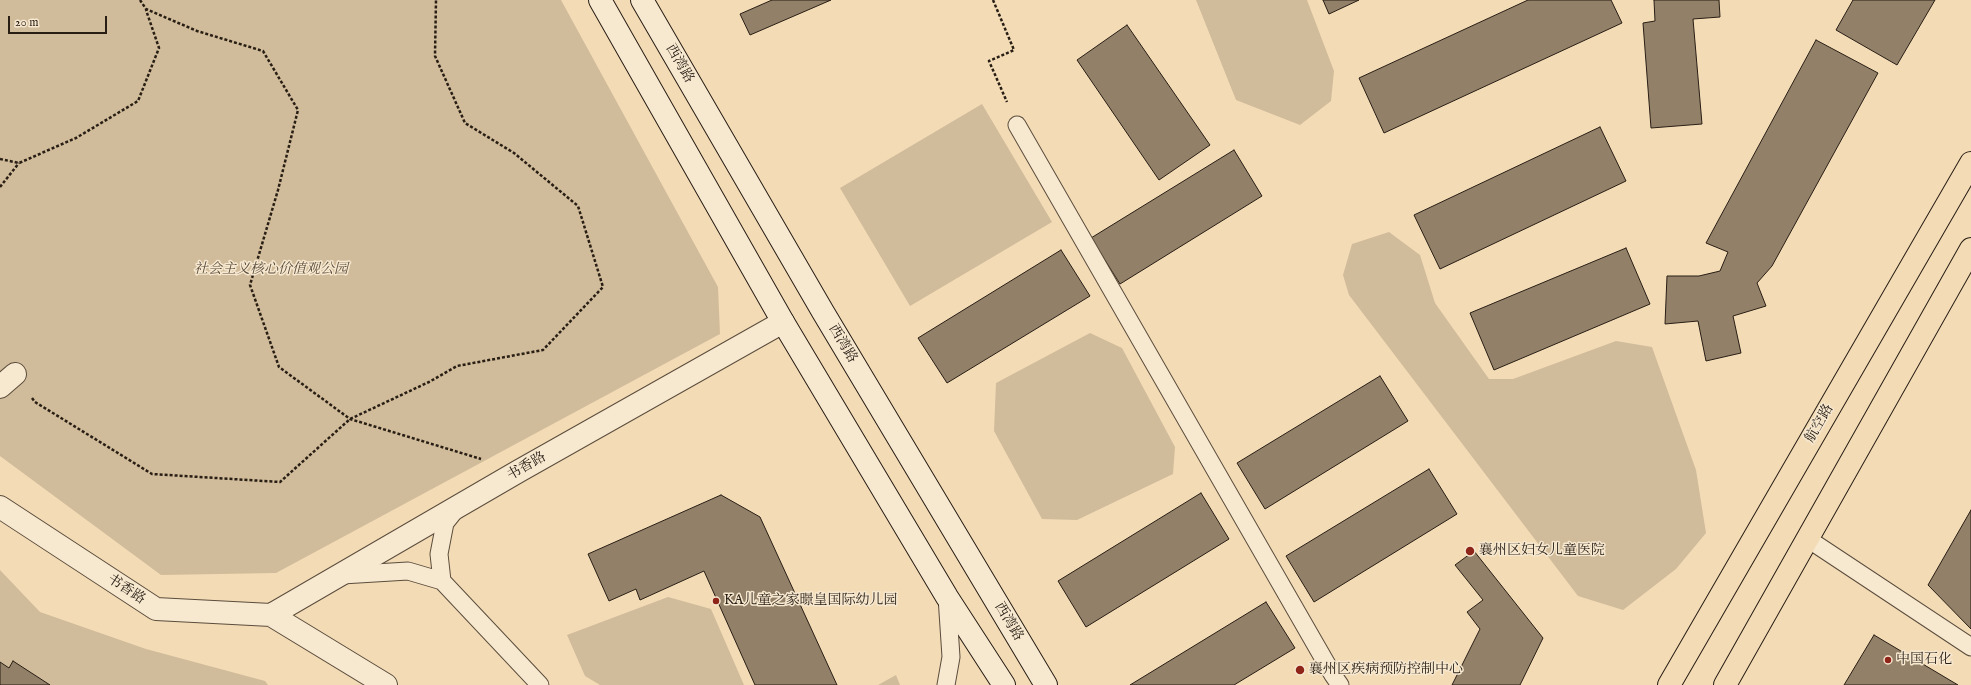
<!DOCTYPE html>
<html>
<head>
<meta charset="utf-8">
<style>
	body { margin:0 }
	#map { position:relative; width:1971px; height:685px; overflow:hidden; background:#f3dbb6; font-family:"IM FELL English",serif }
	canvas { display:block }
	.scale { position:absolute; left:8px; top:16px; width:99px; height:18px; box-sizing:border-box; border:2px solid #281e14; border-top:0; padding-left:5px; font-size:12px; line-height:14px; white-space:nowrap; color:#281e14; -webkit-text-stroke:3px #f7e8d0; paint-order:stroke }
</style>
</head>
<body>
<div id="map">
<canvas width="1971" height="685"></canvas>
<div class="scale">20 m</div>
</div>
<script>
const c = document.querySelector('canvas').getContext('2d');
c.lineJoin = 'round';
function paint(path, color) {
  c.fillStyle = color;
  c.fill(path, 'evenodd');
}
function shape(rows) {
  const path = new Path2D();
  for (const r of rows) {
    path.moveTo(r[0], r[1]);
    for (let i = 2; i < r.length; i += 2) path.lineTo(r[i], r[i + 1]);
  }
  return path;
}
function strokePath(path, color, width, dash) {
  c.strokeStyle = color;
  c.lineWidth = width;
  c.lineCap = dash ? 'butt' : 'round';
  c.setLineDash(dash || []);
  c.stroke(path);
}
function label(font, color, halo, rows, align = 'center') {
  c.font = font + ' "IM FELL English","Noto Serif SC",serif';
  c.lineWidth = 3;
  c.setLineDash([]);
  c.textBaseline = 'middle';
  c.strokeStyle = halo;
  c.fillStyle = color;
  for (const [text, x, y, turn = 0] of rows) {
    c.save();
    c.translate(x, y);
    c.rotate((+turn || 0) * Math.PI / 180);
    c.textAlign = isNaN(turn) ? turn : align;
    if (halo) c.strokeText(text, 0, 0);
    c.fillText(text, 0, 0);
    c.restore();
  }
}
paint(shape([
	[0,0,561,0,718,287,720,334,276,573,161,575,0,456],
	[1196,0,1307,0,1334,71,1331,101,1300,125,1236,100],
	[982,104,1052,222,910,306,840,188],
	[1389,232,1420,255,1435,303,1489,379,1513,379,1616,341,1652,347,1696,470,1706,533,1676,569,1623,610,1578,596,1349,295,1343,275,1352,244],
	[1090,333,1122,348,1175,447,1173,474,1077,520,1042,519,994,431,996,383],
	[0,570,40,612,146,649,265,681,268,685,0,685],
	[668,597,711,609,744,685,600,685,585,676,567,635],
	[896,675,900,685,878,685]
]), '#d0bb9a');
const building = shape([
	[772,0,831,0,750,35,740,14,772,0],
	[1323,0,1359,0,1329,14,1323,0],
	[1528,0,1611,0,1622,23,1384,133,1359,78,1528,0],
	[1654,0,1719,0,1720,17,1693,19,1702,124,1651,128,1643,23,1655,21,1654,0],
	[1853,0,1935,0,1897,65,1836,30,1853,0],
	[1127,25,1210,145,1159,180,1077,60,1127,25],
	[1816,40,1878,73,1772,266,1757,283,1766,306,1733,316,1741,353,1706,361,1698,321,1665,324,1667,276,1699,276,1720,271,1728,252,1706,243,1816,40],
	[1600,127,1626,181,1440,269,1414,215,1600,127],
	[1234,150,1262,196,1120,284,1091,238,1234,150],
	[1626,248,1650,304,1494,370,1470,313,1626,248],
	[1061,250,1090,296,947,383,918,338,1061,250],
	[1380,376,1408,421,1265,509,1237,463,1380,376],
	[1429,469,1457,514,1314,602,1286,556,1429,469],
	[1201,493,1229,539,1086,627,1058,581,1201,493],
	[721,495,760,517,837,685,755,685,704,571,640,600,636,589,609,601,588,554,721,495],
	[1971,510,1971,629,1928,585,1971,510],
	[1474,551,1543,638,1520,685,1452,685,1480,629,1467,612,1483,600,1455,565,1474,551],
	[1266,602,1295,648,1234,685,1130,685,1266,602],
	[1874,635,1958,685,1844,685,1874,635],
	[13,661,50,685,0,685,0,662,9,668,13,661]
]);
paint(building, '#928068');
strokePath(building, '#281e14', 1);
const lane = shape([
	[1017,125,1333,675,1340,685],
	[1808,539,1971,647],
	[342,575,408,571,442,581,540,685],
	[442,581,439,554,445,523,457,508],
	[946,685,951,657,947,597]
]);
const street = shape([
	[0,387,15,374],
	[0,507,156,609,271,615,519,471,783,322],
	[271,615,386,685]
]);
const secondary = shape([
	[600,0,783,322,947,597,1004,685],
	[642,0,823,312,1046,685]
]);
const primary = shape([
	[1669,685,1971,163],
	[1725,685,1971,249]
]);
strokePath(lane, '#5b4d3c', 19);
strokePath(street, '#5b4d3c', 24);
strokePath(secondary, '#281e14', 24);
strokePath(primary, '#281e14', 24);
strokePath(shape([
	[140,0,146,9,197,31,263,51,298,110,278,190,250,285,279,367,350,419,481,459],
	[993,0,1014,50,989,61,1007,102],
	[0,159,19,163,76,138,138,101,159,48,146,10],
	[0,187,19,163],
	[32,398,35,402,152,474,280,482,350,419,429,382,457,366,543,350,603,287,578,206,514,153,465,123,435,56,436,0]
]), '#281e14', 2.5, [3, 2]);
strokePath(lane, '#f7e8d0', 17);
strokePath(street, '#f7e8d0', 22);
strokePath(secondary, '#f7e8d0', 22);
strokePath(primary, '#f3dbb6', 22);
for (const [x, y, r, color] of [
	[1470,551,5,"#8f2418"],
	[716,601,4,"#8f2418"],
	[1888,660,4,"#8f2418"],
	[1300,670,5,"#8f2418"]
]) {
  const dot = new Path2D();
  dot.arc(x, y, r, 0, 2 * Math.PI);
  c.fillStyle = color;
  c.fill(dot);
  strokePath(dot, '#f7e8d0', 1.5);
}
label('14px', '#281e14', '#f7e8d0', [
	["西湾路",679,64,60],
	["西湾路",842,344,59],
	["航空路",1820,424,-60],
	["书香路",527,467,-30],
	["书香路",126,590,33],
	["西湾路",1008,622,59]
]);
label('italic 14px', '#5a4d3c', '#f7e8d0', [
	["社会主义核心价值观公园",271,270]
]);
label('14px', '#281e14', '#f7e8d0', [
	["襄州区妇女儿童医院",1479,551],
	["KA儿童之家暻皇国际幼儿园",724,601],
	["中国石化",1896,660],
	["襄州区疾病预防控制中心",1309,670]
], 'left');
</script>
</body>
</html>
